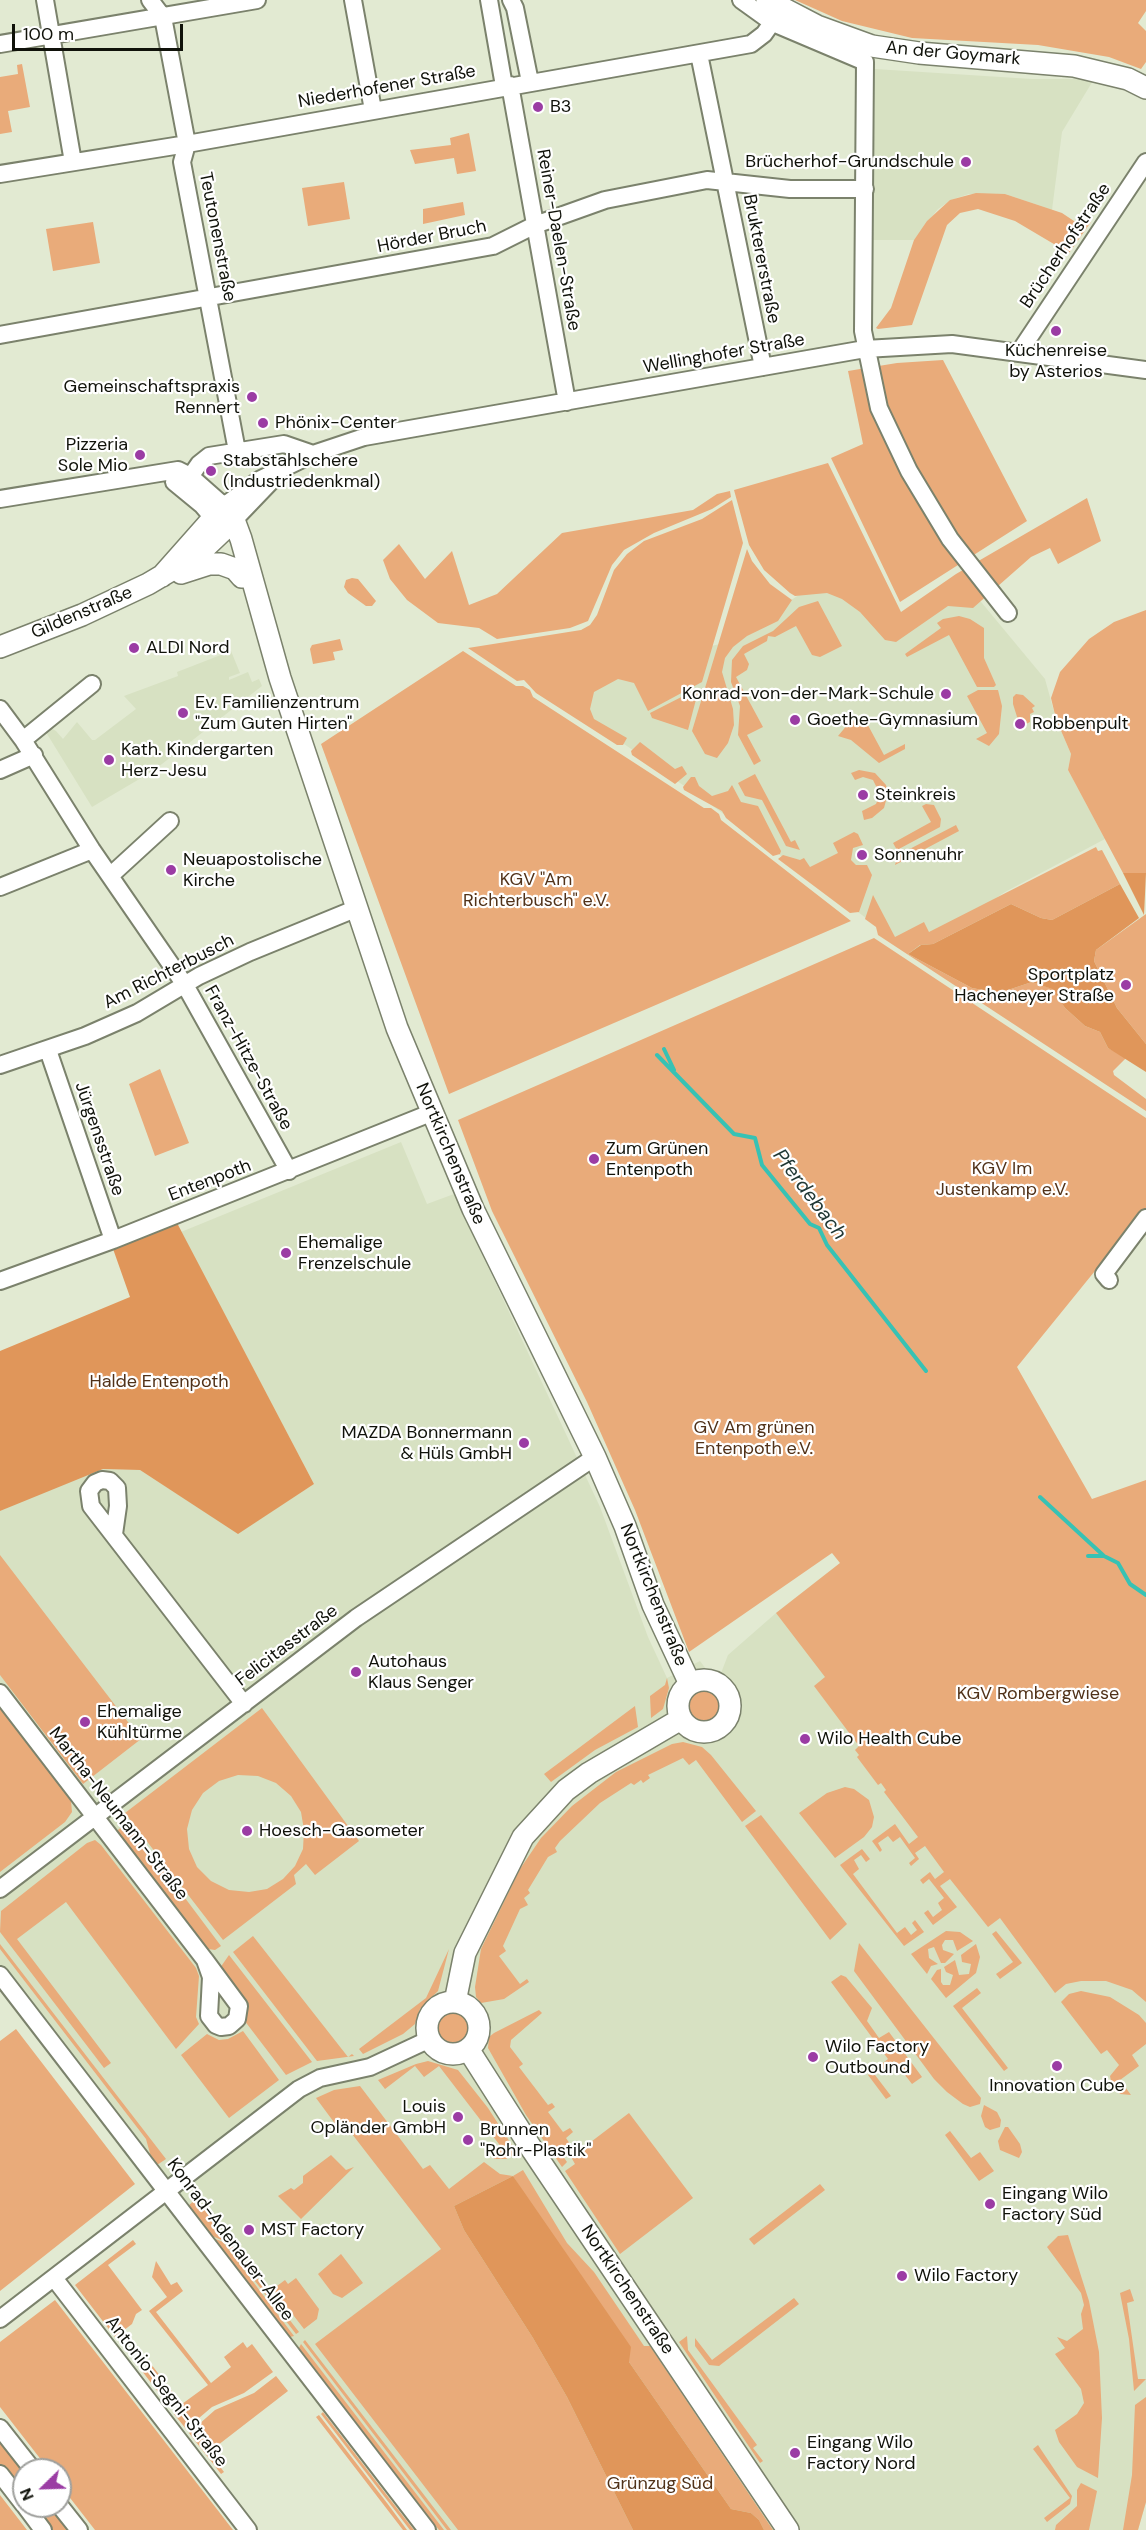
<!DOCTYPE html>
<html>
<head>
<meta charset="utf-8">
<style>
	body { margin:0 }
	#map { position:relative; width:1146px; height:2530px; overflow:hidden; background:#e2ead2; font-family:"DM Sans",sans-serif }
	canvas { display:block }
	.north { position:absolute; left:12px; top:2458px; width:60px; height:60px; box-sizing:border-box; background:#fff; border:2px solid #9fa09d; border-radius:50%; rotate:247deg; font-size:16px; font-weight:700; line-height:24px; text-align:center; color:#10120a }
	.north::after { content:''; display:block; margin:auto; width:21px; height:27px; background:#9b3ca4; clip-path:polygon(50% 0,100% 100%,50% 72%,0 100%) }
	.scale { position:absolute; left:12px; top:24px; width:171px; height:27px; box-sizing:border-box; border:3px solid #10120a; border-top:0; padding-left:8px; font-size:18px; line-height:21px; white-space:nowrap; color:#10120a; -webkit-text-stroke:4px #fff; paint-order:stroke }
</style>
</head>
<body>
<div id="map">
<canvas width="1146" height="2530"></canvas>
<div class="north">N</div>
<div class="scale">100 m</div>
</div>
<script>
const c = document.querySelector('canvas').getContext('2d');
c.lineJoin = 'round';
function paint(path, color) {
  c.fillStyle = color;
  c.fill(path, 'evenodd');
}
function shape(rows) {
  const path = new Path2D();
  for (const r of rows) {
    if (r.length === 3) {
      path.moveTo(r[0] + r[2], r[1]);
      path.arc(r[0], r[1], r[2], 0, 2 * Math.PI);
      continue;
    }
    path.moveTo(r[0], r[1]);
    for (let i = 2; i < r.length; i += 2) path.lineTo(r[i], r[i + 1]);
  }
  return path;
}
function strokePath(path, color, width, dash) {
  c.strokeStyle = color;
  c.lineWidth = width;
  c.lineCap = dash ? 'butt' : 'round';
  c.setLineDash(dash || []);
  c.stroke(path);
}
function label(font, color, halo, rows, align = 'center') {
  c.font = font + ' "DM Sans",sans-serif';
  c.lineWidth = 4.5;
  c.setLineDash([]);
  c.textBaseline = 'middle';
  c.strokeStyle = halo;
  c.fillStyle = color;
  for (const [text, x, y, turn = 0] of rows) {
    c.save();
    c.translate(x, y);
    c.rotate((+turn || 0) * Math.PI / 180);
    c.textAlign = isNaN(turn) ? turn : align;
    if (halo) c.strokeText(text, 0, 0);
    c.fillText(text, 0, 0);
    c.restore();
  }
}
paint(shape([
	[875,69,1032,79,1094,79,1062,132,1052,210,1005,194,969,194,951,200,938,209,914,240,873,240],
	[808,589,842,592,890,628,972,591,1045,679,1056,719,1071,754,1068,770,1105,839,1005,892,914,953,703,799,561,700,628,668,727,642],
	[231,651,240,673,229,677,229,680,248,672,252,682,259,679,262,686,153,771,92,807,44,729,47,726,56,731,63,739,77,722,92,740,95,740,136,709,124,696,178,676,177,672],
	[401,1142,427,1204,454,1194,600,1507,648,1637,667,1678,700,1661,706,1669,721,1673,728,1655,776,1613,840,1563,989,1752,1146,1973,1146,2502,1138,2530,434,2530,0,1965,0,1511,60,1484,103,1469,140,1470,238,1533,314,1484,181,1232]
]), '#d7e1c2');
paint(shape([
	[795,0,1146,0,1146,11,1138,23,1146,31,1146,62,1141,69,1109,57,1038,45,912,38,842,21],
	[22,64,30,107,8,111,12,132,0,134,0,77,18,74,17,65],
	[469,133,476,171,457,174,454,158,415,164,410,150,451,145,450,138],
	[344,182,350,219,308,226,302,188],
	[976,193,1005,194,1062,213,1080,225,1091,222,1069,253,1015,221,978,209,960,213,947,225,912,325,878,329,876,328,891,308,914,240,927,221,950,200],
	[463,202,465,215,423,224,423,209],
	[93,222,100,263,53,271,46,229],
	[943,360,1027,521,900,602,831,458,863,444,848,371,897,363],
	[828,463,901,612,956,574,1087,498,1101,541,1058,564,1050,548,1031,557,973,608,948,606,896,642,885,640,860,612,842,599,827,593,795,596,790,593,764,570,749,545,734,490],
	[730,491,731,497,712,509,654,533,624,550,612,565,588,621,570,628,497,639,479,628,438,623,407,600,390,579,383,560,399,544,425,579,452,551,469,605,497,594,562,533,693,510,717,494],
	[732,500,743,543,702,682,648,711,634,683,618,679,594,692,590,709,594,719,627,738,623,745,617,745,536,693,524,680,517,681,468,648,581,630,590,625,597,615,614,570,627,554,644,541,702,519],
	[747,549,752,561,770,584,792,600,778,621,747,636,733,647,725,658,722,672,733,709,734,725,728,743,717,758,705,754,692,731],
	[352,578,358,579,376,601,372,606,366,606,348,593,344,587,346,580],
	[818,601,842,646,820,657,812,655,796,626,775,637,768,636,767,641,744,654,749,664,747,670,736,677,763,727,747,735,761,761,754,765,738,735,740,706,731,682,732,660,743,646,773,631,799,607],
	[1146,610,1146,873,1123,873,1068,770,1071,754,1056,719,1051,698,1060,672,1089,639,1114,622],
	[959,616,970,619,984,628,984,658,996,685,994,687,977,687,949,635,907,657,905,654,941,628,937,623,943,619],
	[340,639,343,650,333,652,335,660,313,664,310,649,312,645],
	[463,651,516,686,523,686,530,690,533,697,704,808,711,808,719,814,721,820,851,921,449,1094,321,744],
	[699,688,688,730,652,718,650,713],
	[978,690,998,690,1002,706,999,734,989,746,976,739,987,733,967,696],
	[1016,694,1023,695,1035,706,1032,708,1034,712,1030,714,1030,722,1024,725,1018,720,1013,704,1013,697],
	[863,716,884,755,905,744,905,749,879,763,851,740,838,736,848,724],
	[640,742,675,769,682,766,687,774,675,784,632,755,631,751],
	[859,770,875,773,886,785,888,793,884,808,872,818,864,820,862,811,876,804,880,794,873,780,863,777,855,780,851,773],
	[755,774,791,842,795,840,800,850,786,846,762,800,745,796,738,783],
	[691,777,695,777,699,786,712,796,728,791,732,785,741,802,758,806,781,851,780,854,773,856,726,818,722,811,684,790,683,787],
	[926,804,934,805,941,819,940,827,897,850,893,843,931,822,922,806],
	[956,825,959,831,895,865,898,855],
	[854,832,858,834,863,845,853,848,851,860,856,865,867,865,872,875,859,912,850,913,778,859,783,855,800,860,804,858,810,867,838,853,833,843],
	[1096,847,1098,851,1102,850,1120,884,1052,920,1041,918,1011,904,933,944,920,945,908,954,972,988,999,993,1032,982,1053,989,1065,1008,1085,1026,1100,1032,1108,1048,1127,1057,1113,1071,1114,1075,1146,1099,1146,1111,878,935,876,927,865,919,873,895,895,937,924,922,929,932],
	[1146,914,1146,1044,1117,1008,1094,961,1096,950],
	[874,938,1146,1118,1146,1208,1017,1367,1092,1499,1146,1480,1146,2002,1132,1990,1106,1981,1081,1981,1066,1984,1055,1993,1000,1918,988,1927,950,1879,940,1886,957,1907,933,1925,924,1913,928,1910,933,1917,942,1910,938,1903,944,1898,929,1879,923,1884,920,1880,930,1872,935,1879,944,1872,925,1846,915,1853,919,1859,911,1866,909,1863,915,1858,900,1837,893,1842,888,1836,878,1843,882,1850,880,1852,872,1841,895,1824,909,1844,918,1837,884,1792,886,1790,881,1783,878,1785,857,1757,859,1755,855,1750,859,1746,814,1686,825,1677,776,1613,840,1563,832,1553,689,1652,635,1510,587,1402,492,1211,458,1120],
	[160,1069,189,1143,155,1156,129,1084],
	[0,1555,141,1739,83,1784,0,1675],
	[667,1678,669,1688,663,1709,651,1718,650,1696,665,1685],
	[703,1707,18],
	[635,1706,638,1727,595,1750,551,1782,544,1774],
	[0,1708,71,1801,72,1812,65,1822,0,1872],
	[262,1708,359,1841,315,1875,306,1864,294,1875,296,1884,223,1940,125,1813],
	[238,1775,258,1776,276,1783,291,1796,301,1812,304,1830,303,1849,295,1866,283,1879,267,1889,249,1892,229,1890,211,1881,197,1867,189,1849,187,1829,192,1810,203,1793,219,1781],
	[683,1742,702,1747,711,1755,756,1811,742,1822,696,1760,689,1765,683,1758,648,1775,650,1778,643,1783,641,1780,634,1785,631,1783,600,1803,560,1841,555,1848,557,1852,548,1857,528,1890,530,1893,524,1898,528,1905,520,1909,503,1946,506,1951,499,1956,520,1984,527,1979,529,1982,504,1999,481,2003,476,1997,475,1987,481,1949,520,1869,541,1838,572,1806,616,1772,672,1744],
	[845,1787,854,1789,869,1800,874,1817,872,1827,864,1837,835,1858,799,1813,827,1793],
	[761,1815,847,1924,830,1940,745,1826],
	[128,1822,221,1946,215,1950,202,1948,114,1833],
	[95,1840,101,1845,196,1968,199,1976,196,2017,199,2024,176,2049,66,1902,17,1939,111,2063,104,2068,0,1932,1,1911,87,1843],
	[862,1849,870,1859,866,1862,861,1855,854,1860,859,1869,853,1874,897,1933,905,1927,911,1935,917,1930,912,1923,915,1920,924,1932,904,1946,840,1865],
	[946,1931,960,1932,973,1941,957,1951,953,1940,945,1940,942,1945,943,1950,954,1954,945,1963,941,1963,934,1947,928,1949,929,1958,938,1964,931,1966,927,1974,911,1954],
	[996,1931,1022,1963,1000,1979,996,1974,1013,1962,992,1934],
	[253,1936,348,2057,352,2054,354,2056,317,2061,233,1952],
	[859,1943,977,2093,981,2098,980,2104,970,2107,963,2104,947,2092,934,2079,854,1971],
	[0,1944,166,2159,157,2165,151,2157,146,2139,0,1949],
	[976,1944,980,1957,976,1973,946,1998,931,1979,937,1970,941,1969,941,1982,943,1985,950,1985,953,1975,946,1972,944,1967,955,1960,959,1975,969,1974,971,1964,962,1962,961,1955],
	[449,1949,438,1991,420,2009,415,2024,403,2034,363,2054,359,2049,426,1998],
	[229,1955,312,2062,286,2075,244,2020,220,1968],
	[841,1975,846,1977,872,2008,867,2021,879,2038,889,2032,922,2077,912,2084,894,2061,875,2075,891,2096,886,2099,868,2075,888,2059,831,1982],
	[977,1988,981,1993,962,2008,1008,2068,1004,2071,953,2006],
	[1081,1991,1110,1997,1139,2015,1146,2023,1146,2044,1132,2055,1139,2066,1120,2080,1131,2095,1120,2094,1112,2086,1110,2076,1119,2065,1107,2050,1101,2054,1061,2002,1069,1994],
	[539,2010,542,2013,511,2040,510,2047,523,2064,519,2067,548,2105,552,2103,555,2107,548,2112,563,2132,570,2128,573,2132,566,2138,572,2147,562,2155,567,2162,562,2167,526,2115,488,2048,489,2037,494,2033],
	[452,2028,17],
	[16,2029,135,2184,0,2291,0,2041],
	[243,2031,279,2080,229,2118,181,2055,207,2034,219,2040,228,2039],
	[428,2061,458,2070,488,2108,517,2153,506,2159,494,2159,492,2156,502,2148,439,2066,424,2077,415,2066,385,2089,378,2080,416,2064],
	[360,2086,423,2169,430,2165,449,2189,484,2162,500,2174,513,2176,523,2170,567,2243,594,2272,644,2346,650,2346,773,2530,764,2530,759,2520,751,2513,731,2509,629,2362,513,2176,454,2206,464,2230,533,2338,567,2397,633,2530,458,2530,315,2344,441,2249,342,2121,336,2125,316,2098,334,2090],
	[984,2105,997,2112,1001,2120,1000,2127,990,2130,985,2127,981,2116],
	[629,2113,693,2198,620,2254,565,2171,575,2164,571,2157],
	[1005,2127,1008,2127,1020,2144,1022,2152,1019,2158,1000,2150,998,2141],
	[950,2131,971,2158,980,2152,994,2171,979,2181,945,2135],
	[331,2155,346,2170,354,2167,301,2219,278,2196,291,2188,294,2190,303,2183,303,2176],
	[820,2184,825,2190,754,2245,749,2239],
	[196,2199,299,2332,296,2334,224,2241,212,2236,188,2206],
	[1068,2235,1089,2301,1099,2352,1102,2418,1098,2478,1077,2467,1059,2442,1055,2430,1077,2414,1084,2403,1081,2389,1055,2354,1065,2348,1057,2337,1067,2341,1083,2329,1081,2314,1084,2305,1081,2293,1047,2247,1058,2236],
	[208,2236,223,2242,294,2336,290,2337,218,2244],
	[133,2240,136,2244,108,2265,142,2310,136,2314,132,2324,115,2337,75,2285],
	[341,2254,363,2283,342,2298,333,2294,318,2274],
	[156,2261,171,2285,177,2282,183,2291,156,2312,211,2383,231,2367,224,2357,243,2342,247,2348,252,2344,273,2372,244,2393,212,2407,186,2429,174,2414,184,2407,182,2404,208,2385,149,2311,167,2297,152,2277],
	[296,2278,319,2309,317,2319,304,2329,273,2289,285,2280,288,2284],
	[1130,2289,1134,2301,1127,2303,1138,2379,1146,2379,1134,2391,1129,2339,1120,2293],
	[794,2298,799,2304,719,2366,709,2365,695,2346,695,2338,712,2360],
	[55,2300,165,2442,233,2530,95,2530,60,2485,60,2470,49,2470,0,2407,0,2342],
	[687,2336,688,2350,757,2445,753,2448,763,2461,760,2463,679,2342],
	[305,2340,451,2530,447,2530,303,2342],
	[301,2344,444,2530,439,2530,299,2348],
	[151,2364,174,2394,165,2401,142,2371],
	[276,2376,288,2391,209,2452,224,2472,221,2474,189,2433,215,2410,254,2393],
	[1146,2397,1146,2502,1138,2530,1123,2530,1132,2475,1135,2405],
	[323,2412,389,2498,414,2530,410,2530,321,2414],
	[319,2415,387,2503,407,2530,403,2530,316,2417],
	[0,2436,24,2470,24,2498,0,2467],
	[1038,2445,1072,2496,1070,2504,1047,2522,1044,2518,1070,2498,1033,2449],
	[1081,2483,1097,2491,1089,2530,1055,2530,1056,2525,1077,2506,1077,2490],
	[0,2495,27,2530,0,2530],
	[30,2506,54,2506,72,2530,49,2530]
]), '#e9ab7a');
paint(shape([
	[1123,873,1146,873,1144,915],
	[1120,884,1139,918,1096,950,1094,961,1117,1008,1146,1044,1146,1072,1108,1048,1100,1032,1085,1026,1065,1008,1052,989,1032,982,999,993,972,988,908,954,921,945,933,944,1011,904,1041,918,1052,920],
	[176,1221,314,1484,238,1534,140,1470,103,1469,0,1511,0,1351,130,1297,112,1246],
	[513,2176,631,2347,629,2362,731,2509,751,2513,759,2520,764,2530,633,2530,567,2397,533,2338,464,2230,454,2206]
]), '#e0965a');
strokePath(shape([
	[664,1049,674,1070],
	[657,1055,734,1134,755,1138,762,1165,810,1224,819,1228,827,1245,926,1371],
	[1040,1497,1104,1556,1118,1563,1130,1584,1146,1595],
	[1088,1556,1104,1556]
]), '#37c2b4', 4);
const minor = shape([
	[45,0,73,162],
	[150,0,163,17,187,144,182,162,237,451],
	[353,0,373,110],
	[489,0,504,86],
	[511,0,515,8,530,82],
	[741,0,773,23,865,62,863,331,879,408,909,471,950,539,1008,613],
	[0,44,257,0],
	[699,54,763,367],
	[510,85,567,402],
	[0,174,187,144,751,44,764,34,781,10],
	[0,335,493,246,535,225,605,200,707,180,790,189,865,189],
	[1020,351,1146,162],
	[174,482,202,505,214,519],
	[183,487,199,464,209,456,284,444,313,454],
	[0,499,178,470,190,476,224,506,259,480,313,454,364,437,865,349,952,344,1146,370],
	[234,520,279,473],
	[0,709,23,740,92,850,185,985,289,1171],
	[23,740,92,684],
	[0,770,34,755],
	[110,876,170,821],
	[0,887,92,850],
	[48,1050,113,1240],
	[0,1065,85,1036,137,1013,199,976,250,952,355,909],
	[1109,1280,1104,1274,1146,1218],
	[0,1281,113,1240,433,1112],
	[114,1534,118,1506,117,1488,110,1481,102,1480,95,1483,89,1491,91,1506,244,1704],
	[0,1693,205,1960],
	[0,1889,356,1618,595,1457],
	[205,1960,239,2006,237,2019,229,2026,221,2027,216,2025,209,2016,211,1977,205,1960],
	[0,1975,427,2530],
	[54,2278,248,2530],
	[0,2319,299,2089,320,2078,370,2067,430,2039],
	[0,2428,33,2470],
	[0,2474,24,2505],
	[25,2506,43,2530],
	[60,2506,79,2530]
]);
const major = shape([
	[767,0,817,26,872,46,919,53,1074,66,1128,79,1146,88],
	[181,573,209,564,221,564,235,569,242,577],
	[162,576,224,506,234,520,241,539,280,678,397,1028,473,1209,595,1457,625,1526,653,1605,690,1684],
	[0,647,82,615,148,584,197,555,234,520],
	[704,1706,26],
	[455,2002,465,1953,523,1837,566,1790,589,1773,681,1719],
	[453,2028,26],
	[468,2049,533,2151,788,2530]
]);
strokePath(minor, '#7b826c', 20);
strokePath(major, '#7b826c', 24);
strokePath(minor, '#fff', 16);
strokePath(major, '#fff', 21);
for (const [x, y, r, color] of [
	[538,107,6,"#9b3ca4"],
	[966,162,6,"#9b3ca4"],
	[1056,331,6,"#9b3ca4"],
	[252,397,6,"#9b3ca4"],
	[263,423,6,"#9b3ca4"],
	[140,455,6,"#9b3ca4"],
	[211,471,6,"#9b3ca4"],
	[134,648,6,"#9b3ca4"],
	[946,694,6,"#9b3ca4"],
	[183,713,6,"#9b3ca4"],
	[795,720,6,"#9b3ca4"],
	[1020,724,6,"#9b3ca4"],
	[109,760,6,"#9b3ca4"],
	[863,795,6,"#9b3ca4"],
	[862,855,6,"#9b3ca4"],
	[171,870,6,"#9b3ca4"],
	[1126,985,6,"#9b3ca4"],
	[594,1159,6,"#9b3ca4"],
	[286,1253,6,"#9b3ca4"],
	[524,1443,6,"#9b3ca4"],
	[356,1672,6,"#9b3ca4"],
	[85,1722,6,"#9b3ca4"],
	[805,1739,6,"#9b3ca4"],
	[247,1831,6,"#9b3ca4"],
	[813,2057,6,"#9b3ca4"],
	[1057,2066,6,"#9b3ca4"],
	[458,2117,6,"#9b3ca4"],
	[468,2140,6,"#9b3ca4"],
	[990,2204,6,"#9b3ca4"],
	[249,2230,6,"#9b3ca4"],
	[902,2276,6,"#9b3ca4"],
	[795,2453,6,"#9b3ca4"]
]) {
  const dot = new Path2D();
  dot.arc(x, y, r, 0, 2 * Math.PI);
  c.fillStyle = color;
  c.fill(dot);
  strokePath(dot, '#fff', 2);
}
label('18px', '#10120a', '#fff', [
	["An der Goymark",953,54,5],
	["Niederhofener Straße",387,87,-10],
	["Teutonenstraße",217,237,79],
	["Hörder Bruch",432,237,-11],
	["Reiner-Daelen-Straße",558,240,80],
	["Brücherhofstraße",1066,246,-56],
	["Bruktererstraße",761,259,79],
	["Wellinghofer Straße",724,354,-10],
	["Gildenstraße",82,613,-23],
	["Am Richterbusch",169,972,-27],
	["Franz-Hitze-Straße",248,1058,61],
	["Jürgensstraße",99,1139,71],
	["Nortkirchenstraße",450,1154,67],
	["Entenpoth",210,1181,-21],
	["Nortkirchenstraße",653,1595,68],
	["Felicitasstraße",287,1646,-37],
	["Martha-Neumann-Straße",118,1814,52],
	["Konrad-Adenauer-Allee",230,2240,53],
	["Nortkirchenstraße",627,2290,56],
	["Antonio-Segni-Straße",166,2392,52]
]);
label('18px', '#10120a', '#fff', [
	["B3",550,107],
	["Brücherhof-Grundschule",954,162,"right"],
	["Küchenreise",1056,351,"center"],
	["by Asterios",1056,372,"center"],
	["Gemeinschaftspraxis",240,387,"right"],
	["Rennert",240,408,"right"],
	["Phönix-Center",275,423],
	["Pizzeria",128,445,"right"],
	["Sole Mio",128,466,"right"],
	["Stabstahlschere",223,461],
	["(Industriedenkmal)",223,482],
	["ALDI Nord",146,648],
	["Konrad-von-der-Mark-Schule",934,694,"right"],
	["Ev. Familienzentrum",195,703],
	["\"Zum Guten Hirten\"",195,724],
	["Goethe-Gymnasium",807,720],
	["Robbenpult",1032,724],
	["Kath. Kindergarten",121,750],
	["Herz-Jesu",121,771],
	["Steinkreis",875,795],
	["Sonnenuhr",874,855],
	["Neuapostolische",183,860],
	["Kirche",183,881],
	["Sportplatz",1114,975,"right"],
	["Hacheneyer Straße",1114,996,"right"],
	["Zum Grünen",606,1149],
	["Entenpoth",606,1170],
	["Ehemalige",298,1243],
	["Frenzelschule",298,1264],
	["MAZDA Bonnermann",512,1433,"right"],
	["& Hüls GmbH",512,1454,"right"],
	["Autohaus",368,1662],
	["Klaus Senger",368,1683],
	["Ehemalige",97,1712],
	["Kühltürme",97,1733],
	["Wilo Health Cube",817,1739],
	["Hoesch-Gasometer",259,1831],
	["Wilo Factory",825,2047],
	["Outbound",825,2068],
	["Innovation Cube",1057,2086,"center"],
	["Louis",446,2107,"right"],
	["Opländer GmbH",446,2128,"right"],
	["Brunnen",480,2130],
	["\"Rohr-Plastik\"",480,2151],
	["Eingang Wilo",1002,2194],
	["Factory Süd",1002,2215],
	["MST Factory",261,2230],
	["Wilo Factory",914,2276],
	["Eingang Wilo",807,2443],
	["Factory Nord",807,2464]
], 'left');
label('18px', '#513219', '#fff', [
	["KGV \"Am",536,880],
	["Richterbusch\" e.V.",536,901],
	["KGV Im",1002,1169],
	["Justenkamp e.V.",1002,1190],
	["Halde Entenpoth",159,1382],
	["GV Am grünen",754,1428],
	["Entenpoth e.V.",754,1449],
	["KGV Rombergwiese",1038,1694],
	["Grünzug Süd",660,2484]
]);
label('italic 20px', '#213835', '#fff', [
	["Pferdebach",809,1195,53]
]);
</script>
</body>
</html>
